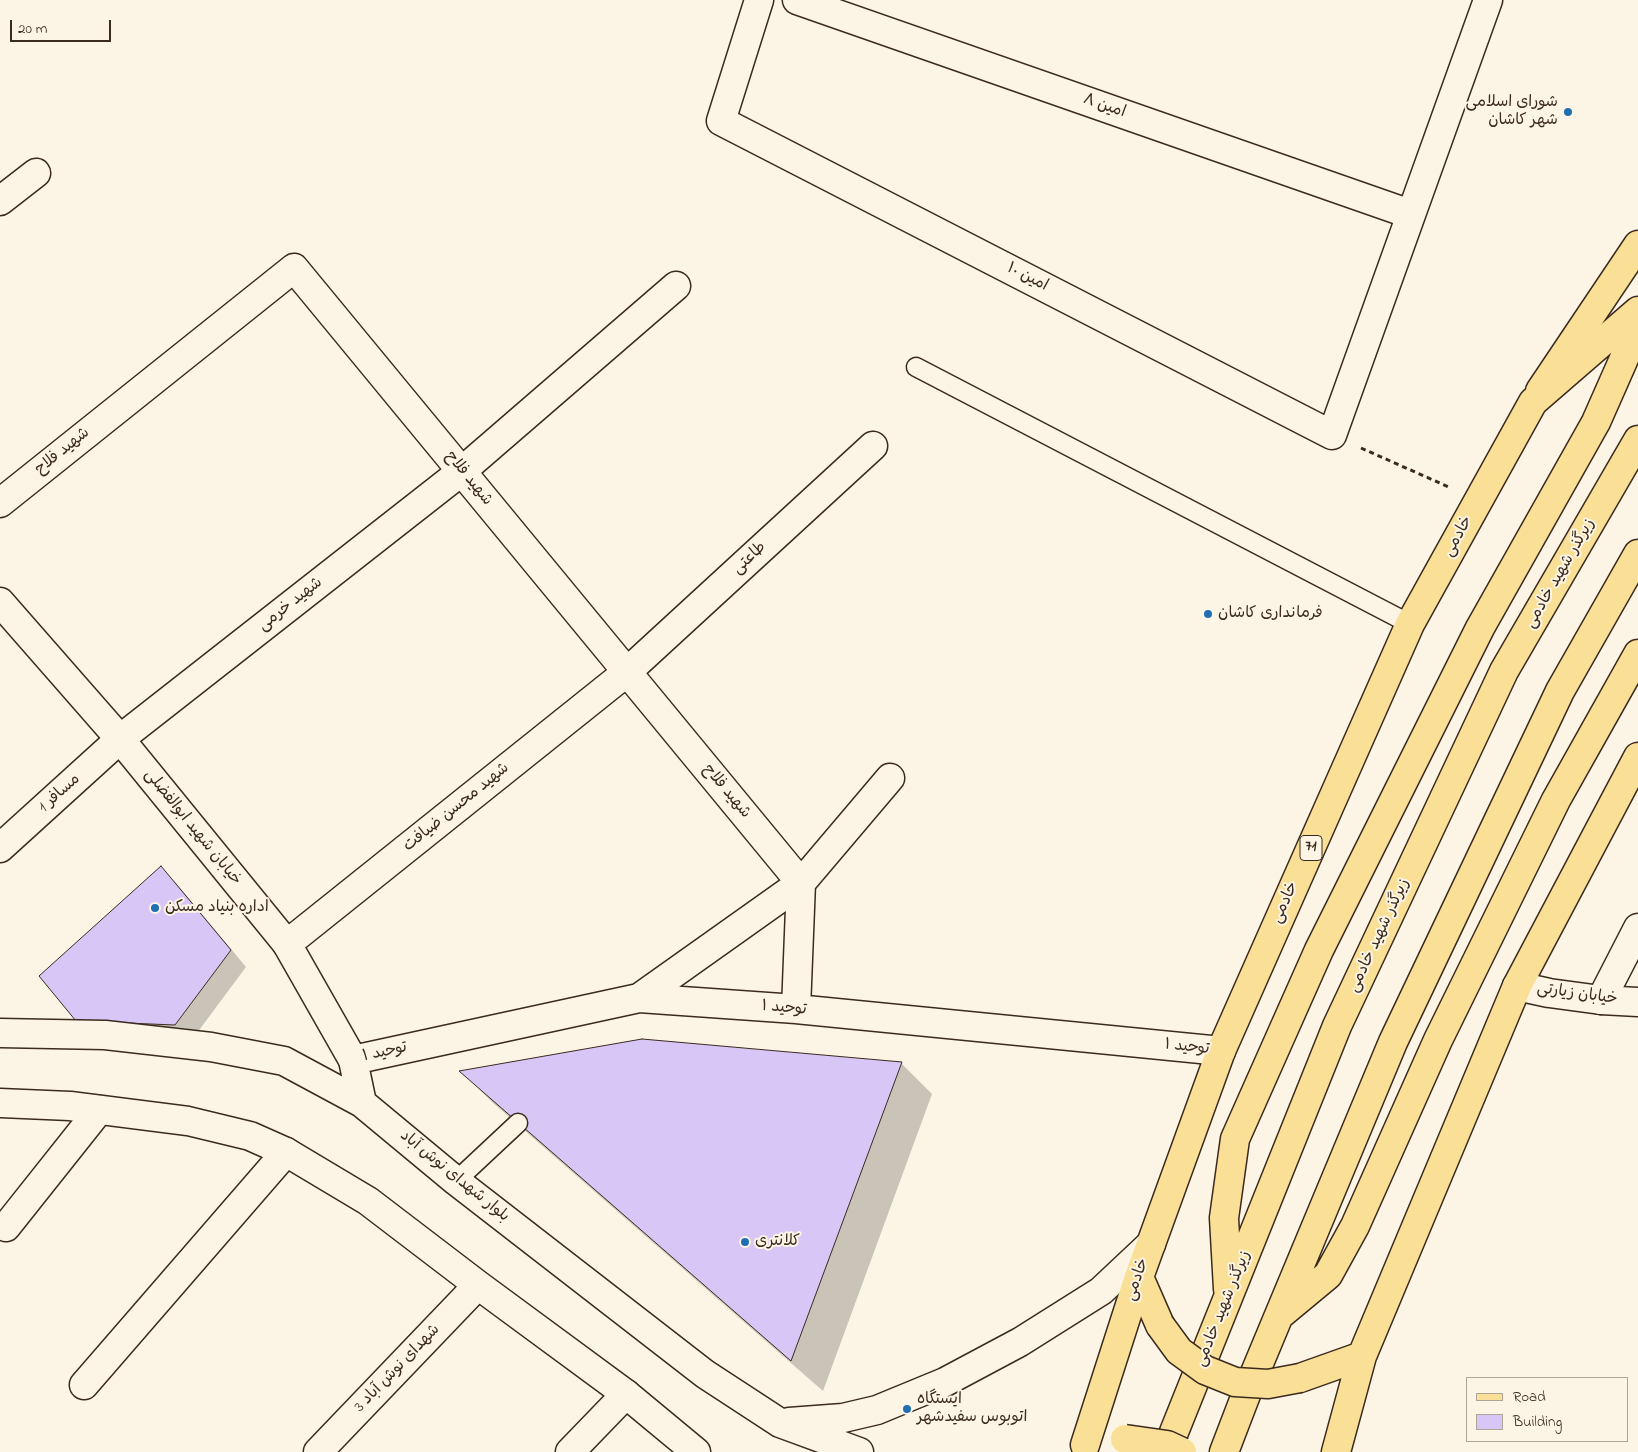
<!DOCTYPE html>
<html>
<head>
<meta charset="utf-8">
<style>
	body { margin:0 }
	#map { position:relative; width:1638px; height:1452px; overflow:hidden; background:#fcf5e5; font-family:"Indie Flower",sans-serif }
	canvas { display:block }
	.legend { position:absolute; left:1466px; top:1377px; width:162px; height:65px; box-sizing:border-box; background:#fcf5e5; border:1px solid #afa495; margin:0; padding:6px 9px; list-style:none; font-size:15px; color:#3b2a1e }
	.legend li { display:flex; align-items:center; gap:10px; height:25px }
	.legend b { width:25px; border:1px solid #afa495 }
	.scale { position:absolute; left:10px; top:20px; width:101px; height:22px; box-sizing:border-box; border:2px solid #3b2a1e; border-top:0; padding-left:6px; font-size:15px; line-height:18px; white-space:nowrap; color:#3b2a1e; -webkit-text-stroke:4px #fcf5e5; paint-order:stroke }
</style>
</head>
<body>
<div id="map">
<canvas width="1638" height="1452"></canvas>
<ul class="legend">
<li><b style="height:6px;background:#fadf96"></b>Road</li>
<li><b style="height:14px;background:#d8c6f7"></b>Building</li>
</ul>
<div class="scale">20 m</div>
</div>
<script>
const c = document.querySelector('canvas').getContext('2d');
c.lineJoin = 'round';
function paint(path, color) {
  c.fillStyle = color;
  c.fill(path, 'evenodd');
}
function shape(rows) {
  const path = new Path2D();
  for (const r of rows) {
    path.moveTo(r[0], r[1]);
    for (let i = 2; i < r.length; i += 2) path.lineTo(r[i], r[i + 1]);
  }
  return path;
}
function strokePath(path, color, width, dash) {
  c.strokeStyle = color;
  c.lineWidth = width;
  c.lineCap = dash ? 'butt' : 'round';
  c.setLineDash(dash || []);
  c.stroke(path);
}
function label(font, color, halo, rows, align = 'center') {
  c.font = font + ' "Indie Flower","Playpen Sans Arabic",sans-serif';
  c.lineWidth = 4;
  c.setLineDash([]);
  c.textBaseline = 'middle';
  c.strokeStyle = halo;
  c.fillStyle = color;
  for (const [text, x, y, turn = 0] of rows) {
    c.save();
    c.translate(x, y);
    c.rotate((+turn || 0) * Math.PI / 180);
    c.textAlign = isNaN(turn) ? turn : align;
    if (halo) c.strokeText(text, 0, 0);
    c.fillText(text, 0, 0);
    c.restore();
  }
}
paint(shape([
	[161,868,177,884,246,967,191,1041,77,1020],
	[901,1063,932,1094,823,1391,492,1102,461,1071]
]), '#0003');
const building = shape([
	[161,866,231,950,175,1025,76,1021,39,976,161,866],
	[642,1039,902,1062,791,1361,459,1071,642,1039]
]);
paint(building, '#d8c6f7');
strokePath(building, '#3b2a1e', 1);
const lane = shape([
	[916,367,1410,624],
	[456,1181,518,1123]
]);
const street = shape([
	[759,0,721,121,1332,435,1488,0],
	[797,0,1410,214],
	[0,201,36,173],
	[0,503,294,268,801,883,796,1009],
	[0,848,120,739,462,471,676,286],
	[287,944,627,672,873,446],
	[639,998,801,883,890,778],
	[1601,1000,1638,928],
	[353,1060,639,998,796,1009,1221,1051],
	[6,1227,99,1110],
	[84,1385,286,1152],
	[570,1452,626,1394]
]);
const secondary = shape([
	[0,602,120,739,287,944,353,1060,362,1103],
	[1517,986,1549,993,1601,1000,1638,1002],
	[0,1033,105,1035,211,1047,284,1061,362,1103,456,1181,705,1374,780,1423,859,1452],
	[0,1103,70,1106,188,1121,250,1136,286,1152,368,1201,478,1285,626,1394,696,1452],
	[789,1422,843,1418,877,1410,945,1382,1020,1342,1101,1291,1151,1244],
	[318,1452,478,1285]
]);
const primary = shape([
	[1540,391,1638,245]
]);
const highway = shape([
	[1139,1277,1160,1325],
	[1228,1289,1224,1218,1235,1139,1319,950,1480,628,1596,422,1638,327],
	[1281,1314,1328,1275,1355,1226,1438,1040,1556,800,1638,654],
	[1300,1378,1362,1356],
	[1085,1445,1139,1277,1221,1051,1410,624,1533,402,1638,311],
	[1166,1452,1337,1026,1504,671,1638,440],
	[1224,1452,1247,1392,1393,1042,1560,691,1638,554],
	[1336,1452,1362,1356,1517,986,1638,757]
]);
strokePath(lane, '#3b2a1e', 21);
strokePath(street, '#3b2a1e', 31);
strokePath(secondary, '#3b2a1e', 31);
strokePath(primary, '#3b2a1e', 31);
strokePath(highway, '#3b2a1e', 31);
strokePath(shape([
	[1361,448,1451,488]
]), '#3b2a1e', 3, [5, 4]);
strokePath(lane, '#fcf5e5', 18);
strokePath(street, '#fcf5e5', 28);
strokePath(secondary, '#fcf5e5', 28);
strokePath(primary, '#fadf96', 28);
strokePath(highway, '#fadf96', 28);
const highwayBridge = shape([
	[1160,1325,1179,1351,1205,1370,1235,1382,1268,1384,1300,1378],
	[1125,1439,1167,1445,1182,1452]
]);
strokePath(highwayBridge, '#3b2a1e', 31, []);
strokePath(highwayBridge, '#fadf96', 28);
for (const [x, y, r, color] of [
	[1568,112,5,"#1f6fb2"],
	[1208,614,5,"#1f6fb2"],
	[155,908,5,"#1f6fb2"],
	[745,1242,5,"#1f6fb2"],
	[907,1409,5,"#1f6fb2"]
]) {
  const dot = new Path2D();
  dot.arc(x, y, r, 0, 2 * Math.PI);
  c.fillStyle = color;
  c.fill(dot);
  strokePath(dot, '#fcf5e5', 2);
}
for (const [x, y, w] of [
	[1311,848,22]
]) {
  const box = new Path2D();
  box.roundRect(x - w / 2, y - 12.5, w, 25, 4);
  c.fillStyle = '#fcf5e5';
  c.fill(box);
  strokePath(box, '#3b2a1e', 1);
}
label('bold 15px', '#3b2a1e', null, [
	["71",1311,848]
]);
label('16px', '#3b2a1e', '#fcf5e5', [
	["شورای اسلامی",1558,103,"right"],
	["شهر کاشان",1558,121,"right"],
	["فرمانداری کاشان",1218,614],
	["اداره بنیاد مسکن",165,908],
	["کلانتری",755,1242],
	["ایستگاه",917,1400],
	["اتوبوس سفیدشهر",917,1418]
], 'left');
label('16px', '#3b2a1e', '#fcf5e5', [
	["امین ۸",1104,107,19],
	["امین ۱۰",1027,278,27],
	["شهید فلاح",63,452,-39],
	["شهید فلاح",468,479,51],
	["خادمی",1459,537,-61],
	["طاعتی",750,559,-43],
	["زیرگذر شهید خادمی",1561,574,-60],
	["شهید خرمی",291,605,-38],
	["شهید فلاح",726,792,50],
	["مسافر 1",60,794,-42],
	["شهید محسن ضیافت",457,808,-39],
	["خیابان شهید ابوالفضلی",192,828,51],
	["خادمی",1286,903,-66],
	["زیرگذر شهید خادمی",1380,936,-65],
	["خیابان زیارتی",1577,995,8],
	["توحید ۱",784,1009,5],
	["توحید ۱",1187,1048,6],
	["توحید ۱",385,1053,-12],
	["بلوار شهدای نوش آباد",454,1177,39],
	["خادمی",1138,1280,-71],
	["زیرگذر شهید خادمی",1224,1309,-68],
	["شهدای نوش آباد 3",398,1369,-46]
]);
</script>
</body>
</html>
